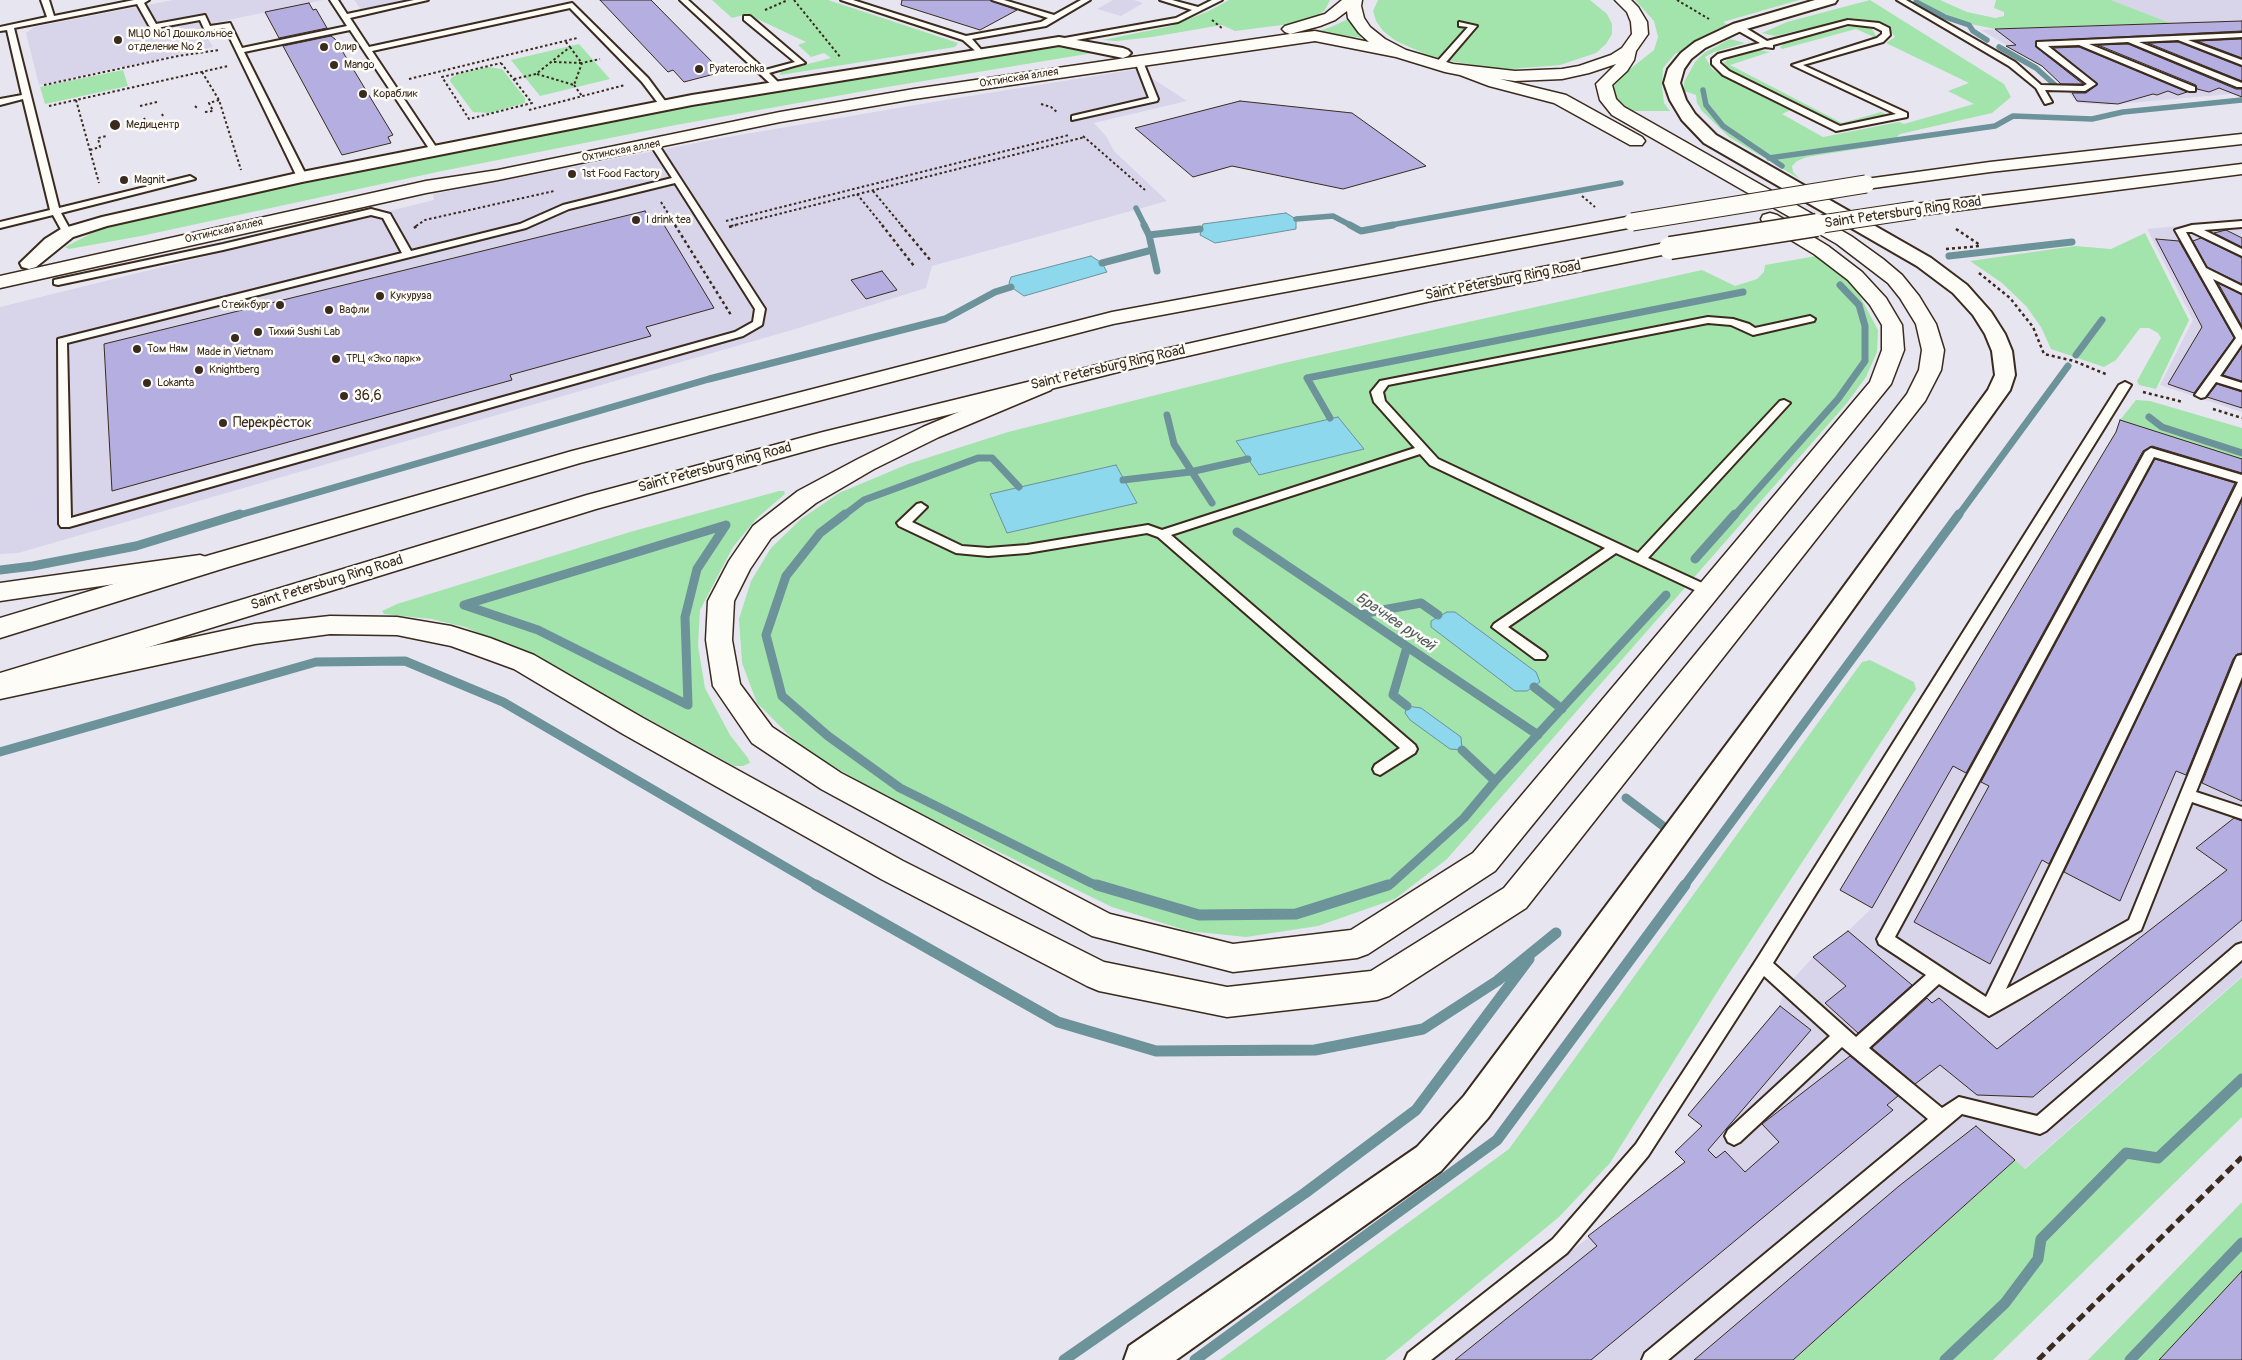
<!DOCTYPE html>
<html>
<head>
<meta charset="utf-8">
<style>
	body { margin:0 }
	canvas { display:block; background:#e7e5f0 }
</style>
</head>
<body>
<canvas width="2242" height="1360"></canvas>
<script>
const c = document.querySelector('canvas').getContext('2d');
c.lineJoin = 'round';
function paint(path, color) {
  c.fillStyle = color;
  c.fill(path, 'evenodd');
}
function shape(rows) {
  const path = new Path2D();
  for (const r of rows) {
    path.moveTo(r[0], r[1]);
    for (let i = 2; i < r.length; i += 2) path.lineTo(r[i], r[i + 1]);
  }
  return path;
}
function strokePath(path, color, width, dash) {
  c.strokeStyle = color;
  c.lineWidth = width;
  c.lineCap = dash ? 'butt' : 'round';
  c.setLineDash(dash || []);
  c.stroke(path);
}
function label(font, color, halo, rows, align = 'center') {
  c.font = font + ' Pangolin,sans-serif';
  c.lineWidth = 5;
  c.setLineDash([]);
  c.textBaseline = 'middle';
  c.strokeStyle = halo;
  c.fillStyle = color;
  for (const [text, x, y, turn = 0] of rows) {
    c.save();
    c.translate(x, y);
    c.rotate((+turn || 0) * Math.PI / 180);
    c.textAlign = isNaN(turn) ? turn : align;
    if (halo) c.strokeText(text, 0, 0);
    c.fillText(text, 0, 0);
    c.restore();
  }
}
paint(shape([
	[173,0,323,0,200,26,213,47,39,85,26,33,34,27],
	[354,0,410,0,362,11],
	[1113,0,1134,0,1143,3,1121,16,1097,9],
	[2111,0,2242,0,2242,93,2106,105,2077,103,2062,85,2042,66,1981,30,2169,23],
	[1138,69,1187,101,1094,123,1106,136,1114,151,1167,201,932,266,926,288,792,330,18,553,0,554,0,307,434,200,433,194,722,138,939,101],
	[2242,220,2242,412,2160,385,2193,320,2147,229],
	[2120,420,2242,459,2242,976,2024,1169,2014,1161,1793,1360,1432,1360,1685,1162,1675,1152,1702,1126,1688,1115,1779,1006,1786,987,1813,957,1848,931,1872,908,1841,890,2115,433]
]), '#d8d5eb');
paint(shape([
	[712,0,828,0,958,43,955,47,780,75,781,71,831,58,824,53,811,57,798,45,806,42,747,14,732,18],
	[1229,0,1330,0,1325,10,1317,16,1298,23,1235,31,1222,25,1152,37,1117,41,1103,40,1171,26,1209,11],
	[1378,0,1590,0,1607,14,1612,24,1612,34,1606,44,1596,53,1560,65,1511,69,1484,67,1434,58,1396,41,1383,31,1376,21,1373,11],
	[1635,0,1799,0,1723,22,1729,26,1717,29,1675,54,1663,68,1662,86,1664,103,1670,111,1630,111,1620,105,1614,96,1612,88,1614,82,1654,50,1658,37,1654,21],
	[1870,0,2004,84,2011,97,1992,113,1900,134,1889,144,1807,157,1797,161,1792,166,1793,172,1800,179,1729,137,1702,111,1697,103,1696,95,1684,91,1684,82,1695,62,1704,53,1730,39,1745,43,1714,52,1705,57,1712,69,1719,74,1791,110,1782,114,1823,137,1899,122,1904,124,1974,104,1948,91,1969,83,1886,43,1895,37,1887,26,1878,23,1853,18,1775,36,1762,33,1787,22],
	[1915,0,1940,0,1967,12,1995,18,2004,16,2004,12,1994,8,1996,0,2111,0,2170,23,1995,29,1966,23],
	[1348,19,1364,38,1315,32,1331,27],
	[1856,25,1872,29,1876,36,1874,37,1856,29,1782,49,1780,47,1786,42],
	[579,44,610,79,540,96,511,60],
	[1053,47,1069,47,1093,53,881,88,676,125,442,171,141,236,69,249,65,247,92,233,126,221,440,154,667,111,869,75],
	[1759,50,1770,52,1730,65,1842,123,1881,112,1887,115,1850,124,1832,123,1729,70,1725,66,1724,62,1729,59],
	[488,67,502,69,525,98,525,103,489,113,473,112,450,81,451,78,458,74],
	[123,70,128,86,45,104,40,87],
	[2145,233,2189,320,2156,389,2139,385,2137,381,2161,338,2158,333,2149,328,2140,328,2116,360,2104,367,2051,349,2041,327,2026,306,2002,283,1970,261,2075,246,2111,249],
	[1816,256,1854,285,1878,330,1877,352,1866,377,1847,403,1447,859,1395,899,1318,926,1246,937,1188,931,1112,907,880,794,800,746,757,703,742,663,739,619,751,581,771,548,801,519,839,493,908,464,1008,432,1284,363,1702,270,1735,286,1757,279,1764,272,1765,265],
	[2136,400,2150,401,2242,428,2242,459,2120,420],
	[779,491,784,491,785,494,757,518,733,547,700,610,698,646,705,688,730,735,748,758,750,763,743,766,734,766,621,704,506,645,465,627,431,619,384,614,382,611,397,604,630,532],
	[1870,660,1914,682,1916,689,1726,978,1610,1163,1559,1217,1385,1360,1220,1360,1509,1149,1862,662],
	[2242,977,2242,1117,1993,1360,1793,1360,2015,1160,2025,1169],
	[2242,1202,2242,1271,2159,1360,2088,1360]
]), '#a3e4ad');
const water = shape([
	[1286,213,1296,219,1296,229,1215,243,1200,235,1203,224,1286,213],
	[1091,256,1102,263,1107,272,1024,296,1011,287,1009,283,1011,277,1091,256],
	[1338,417,1364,449,1259,475,1236,441,1338,417],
	[1116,465,1137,503,1007,533,990,494,1116,465],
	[1447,612,1455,612,1536,672,1540,682,1527,691,1515,691,1431,627,1431,621,1447,612],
	[1407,706,1421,708,1461,737,1462,750,1450,749,1410,720,1405,713,1407,706]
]);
paint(water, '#8dd8ed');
strokePath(water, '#6c929a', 1);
strokePath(shape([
	[1916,2,1945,17,1969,25,1973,31,1987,40],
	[1999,47,2036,68,2055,85],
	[1703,90,1706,105,1723,126,1782,166],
	[1769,158,1995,126,2013,116,2092,119,2123,112,2242,100],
	[1136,208,1145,226],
	[1296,219,1333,216,1352,226],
	[1386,226,1621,183]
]), '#6c929a', 5.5);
strokePath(shape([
	[1144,225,1149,235,1157,271],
	[1350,225,1361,231,1393,225],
	[1149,235,1200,229],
	[1949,256,2072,242],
	[1102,263,1152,250],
	[2076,355,2102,320],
	[1167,415,1174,444,1212,503],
	[2149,417,2162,427,2242,453],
	[1330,418,1307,378,1743,292],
	[1123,480,1190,472,1248,459],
	[236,516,709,379,945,319,995,292,1011,287],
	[843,516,864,500,978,458,992,458,1019,487],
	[1734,516,1838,399,1865,361,1865,326,1859,305,1840,285],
	[1958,516,2068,366]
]), '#6c929a', 7);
strokePath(shape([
	[845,514,820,533,786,576,766,635,782,696,828,736,900,788,1091,883,1101,886],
	[1237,532,1538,735],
	[1695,559,1735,514],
	[0,570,33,566,136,546,240,514],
	[464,605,538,630,688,705,685,617,697,569,726,525],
	[464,605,726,525],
	[1361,614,1421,603,1438,615],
	[1407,647,1393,695,1407,706],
	[1534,687,1562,709],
	[1462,750,1495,781],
	[0,752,316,662,405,661,503,702,818,886],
	[1626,798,1663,826],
	[1384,886,1391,884,1464,818,1495,781,1666,595],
	[1684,886,1959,514]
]), '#6c929a', 9);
strokePath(shape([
	[816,885,1058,1022,1156,1051,1315,1050,1423,1029,1497,981,1556,933],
	[1097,885,1199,915,1296,914,1388,885],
	[1064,1360,1305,1193,1416,1110,1529,959],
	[1195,1360,1497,1140,1685,885],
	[1945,1360,2005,1303,2038,1259,2041,1239,2126,1153,2158,1158,2242,1079],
	[2130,1360,2242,1243]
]), '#6c929a', 11);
const building = shape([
	[600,0,651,0,722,72,684,82,673,70,668,72,600,0],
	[902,0,990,0,1017,10,980,30,901,5,902,0],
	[309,3,313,10,316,9,327,28,279,38,265,12,309,3],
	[2242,21,2242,31,2036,41,2036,47,2083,84,2061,84,2042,66,2006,46,2016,45,1995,29,2242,21],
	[331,36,335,39,393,135,388,137,391,143,342,155,283,46,331,36],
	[2242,39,2242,58,2197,41,2242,39],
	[2178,42,2242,67,2242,81,2148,43,2178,42],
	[2128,44,2236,89,2242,89,2242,97,2219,88,2209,92,2197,89,2196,85,2098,45,2128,44],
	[2079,47,2187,92,2178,95,2168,91,2157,95,2153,94,2118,104,2077,101,2072,93,2086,93,2098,84,2053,48,2079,47],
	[1240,101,1352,113,1426,166,1343,189,1232,166,1193,177,1135,128,1240,101],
	[645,211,652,222,661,220,714,308,646,327,651,336,510,375,512,380,112,491,104,344,645,211],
	[2226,230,2242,238,2242,247,2214,233,2226,230],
	[2201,238,2242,258,2242,284,2207,267,2193,241,2201,238],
	[2156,239,2179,241,2234,338,2194,393,2168,384,2202,327,2156,239],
	[882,271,897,290,866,299,851,280,882,271],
	[2218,283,2242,295,2242,326,2218,283],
	[2242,347,2242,381,2223,375,2242,347],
	[2217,384,2242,392,2242,408,2207,397,2217,384],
	[2120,420,2242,459,2242,473,2152,446,2143,451,1966,773,1953,766,1872,908,1840,890,2116,432,2120,420],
	[2155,459,2235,483,2049,864,2042,860,1990,964,1914,922,1989,786,1981,782,2155,459],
	[2242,500,2242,653,2237,654,2233,659,2186,775,2176,771,2120,901,2064,872,2242,500],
	[2242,682,2242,801,2202,783,2242,682],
	[2234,818,2242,821,2242,920,2033,1097,1977,1095,1940,1065,1915,1084,1872,1048,1927,998,1932,1003,1939,998,1997,1049,2227,870,2196,848,2234,818],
	[1848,931,1912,985,1858,1033,1825,1003,1846,986,1813,957,1848,931],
	[1780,1006,1811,1030,1708,1150,1716,1158,1725,1151,1745,1172,1779,1142,1762,1124,1850,1056,1898,1096,1887,1105,1893,1110,1591,1360,1455,1360,1597,1246,1588,1236,1685,1162,1675,1152,1702,1126,1688,1115,1780,1006],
	[1976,1126,2015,1160,1793,1360,1694,1360,1899,1186,1976,1126],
	[2242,1271,2242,1360,2159,1360,2242,1271]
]);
paint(building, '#b4afe0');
strokePath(building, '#3b2a1e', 1);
const lane = shape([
	[41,0,49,0,54,16,134,0,149,0,144,3,156,24,205,15,210,26,230,23,242,48,347,26,330,0,338,0,347,14,414,0,428,0,350,18,369,47,572,3,648,78,668,105,661,107,642,82,570,8,372,51,438,150,434,153,430,150,350,30,244,52,307,177,302,180,297,177,225,28,205,31,200,20,151,29,137,4,14,28,59,208,190,176,195,179,61,213,72,233,70,235,64,235,53,215,0,228,0,222,50,210,23,99,0,105,0,99,22,95,7,30,0,31,0,27,47,17,41,0],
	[680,0,688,0,765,70,795,62,744,20,744,16,750,16,805,63,769,73,782,86,775,88,680,0],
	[841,0,853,0,966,36,1041,22,1048,18,992,0,1004,0,1054,15,1081,0,1090,0,1046,26,972,39,984,53,980,55,963,40,841,0],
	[1160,0,1172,0,1198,7,1212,0,1222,0,1178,22,1059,43,1055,41,1059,39,1176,18,1192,10,1160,0],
	[1897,0,1906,0,2015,62,2041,85,2083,86,2087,84,2037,46,2037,42,2242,33,2242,37,2188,40,2242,60,2242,65,2178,40,2139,42,2242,83,2242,87,2237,87,2128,42,2089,44,2195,87,2195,91,2189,91,2079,45,2048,46,2096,84,2085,91,2045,90,2052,102,2045,104,2036,88,2009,66,1897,0],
	[1848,20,1879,23,1889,28,1890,35,1883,42,1803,65,1907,113,1907,117,1836,131,1723,75,1712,64,1712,59,1718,54,1760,43,1735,29,1735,25,1741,25,1767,41,1848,20],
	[1848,24,1874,27,1882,31,1882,34,1877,38,1792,65,1896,114,1840,126,1729,71,1720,63,1720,60,1724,58,1765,47,1773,48,1773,45,1848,24],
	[1459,22,1477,26,1441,68,1435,68,1435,64,1468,27,1459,26,1459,22],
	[1135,57,1142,59,1158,99,1157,101,1072,120,1072,116,1149,98,1134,59,1135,57],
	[654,141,658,144,765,309,762,325,743,336,69,527,61,527,59,524,58,339,402,253,383,218,371,215,223,250,58,285,54,284,54,280,223,244,371,209,390,214,411,251,520,224,563,205,672,178,650,144,654,141],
	[675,183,755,309,753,322,735,332,71,518,67,343,526,228,569,209,675,183],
	[2242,221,2242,227,2204,230,2242,249,2242,256,2192,232,2186,232,2206,268,2242,286,2242,293,2213,279,2242,330,2242,344,2220,376,2242,383,2242,390,2216,382,2205,397,2201,398,2195,395,2236,338,2175,230,2192,225,2242,221],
	[1810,316,1815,319,1814,321,1753,335,1731,325,1708,323,1398,383,1388,385,1383,392,1385,401,1438,459,1638,553,1780,401,1784,400,1790,403,1648,558,1713,588,1714,591,1713,594,1703,594,1616,553,1508,627,1545,653,1547,656,1545,659,1535,659,1492,627,1494,624,1605,548,1430,465,1420,454,1171,535,1415,745,1417,749,1415,753,1380,775,1375,773,1373,769,1375,765,1400,748,1158,537,1147,533,1027,553,988,556,956,553,899,526,897,523,917,504,921,503,927,507,912,522,962,546,988,548,1027,545,1148,525,1162,530,1415,448,1374,402,1371,392,1380,381,1708,317,1733,319,1749,324,1755,328,1810,316],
	[2125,382,2131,385,1773,963,1856,1037,1926,975,1879,944,1877,939,2145,452,2151,448,2242,475,2242,496,2006,989,2129,920,2235,660,2237,656,2242,655,2242,677,2196,792,2242,807,2242,819,2192,802,2141,930,1989,1016,1939,984,1869,1048,1942,1108,1959,1097,2037,1116,2236,945,2242,943,2242,960,2046,1131,2040,1134,1962,1114,1668,1360,1642,1360,1645,1353,1928,1119,1842,1047,1740,1142,1734,1145,1728,1142,1725,1136,1728,1130,1830,1036,1764,976,1648,1156,1567,1253,1431,1360,1405,1360,1408,1353,1553,1239,1636,1144,1757,959,2119,385,2125,382],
	[2154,457,2238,482,1986,997,1895,937,2154,457]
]);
const street = shape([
	[1815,0,1837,0,1835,3,1743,30,1705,48,1691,59,1684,69,1680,83,1686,100,1695,114,1716,135,1931,258,1967,285,1991,312,2005,334,2012,351,2015,375,2010,390,1488,1118,1441,1171,1176,1360,1124,1360,1129,1346,1417,1147,1464,1096,1809,634,1988,390,1995,375,1992,351,1985,334,1973,315,1953,293,1917,266,1704,143,1682,120,1670,100,1664,83,1668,69,1681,53,1695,42,1733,24,1815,0],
	[1059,37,1123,48,1128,50,1131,53,1128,56,1123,58,1059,45,692,105,302,182,107,226,73,237,36,267,29,269,22,267,20,263,45,239,61,229,102,217,302,172,692,95,1059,37]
]);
const secondary = shape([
	[1342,0,1362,0,1361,6,1364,18,1370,27,1385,39,1406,50,1453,64,1515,71,1562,69,1579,66,1611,55,1622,48,1632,34,1631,22,1627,12,1615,0,1631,0,1638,7,1647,22,1648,34,1636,51,1634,60,1627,71,1612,85,1616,99,1624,107,1851,236,1883,259,1902,275,1919,296,1936,324,1944,350,1941,370,1925,401,1526,908,1389,996,1377,1000,1227,1017,1099,991,1087,986,881,879,623,734,514,669,451,646,397,635,330,634,255,644,0,699,0,679,255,624,330,616,397,617,451,626,490,638,534,655,643,718,903,861,1104,962,1227,987,1371,971,1504,888,1879,430,1907,394,1919,370,1922,350,1916,324,1900,298,1888,283,1837,244,1612,115,1600,100,1596,84,1616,64,1589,73,1562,79,1515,81,1500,79,1566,95,1642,137,1645,141,1642,145,1630,145,1554,103,1489,86,1460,75,1445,72,1396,57,1315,41,914,99,780,122,498,180,426,193,0,288,0,276,426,181,498,170,780,112,914,89,1290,34,1285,32,1282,29,1285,26,1325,14,1342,0],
	[1347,11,1348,18,1359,33,1369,42,1315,31,1290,34,1320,26,1335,20,1347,11],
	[1770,213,1777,215,1828,246,1862,272,1886,298,1902,325,1904,350,1891,384,1495,871,1368,954,1357,958,1233,972,1092,936,821,789,752,743,713,686,706,640,708,601,729,561,753,526,798,491,858,459,923,427,1035,380,1043,378,1051,380,1054,385,1051,390,939,437,874,469,816,503,771,538,750,569,734,601,732,640,740,684,772,727,841,773,1110,914,1233,944,1351,930,1473,853,1870,382,1882,350,1882,325,1870,305,1848,280,1814,254,1763,223,1761,219,1763,215,1770,213],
	[200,555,209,558,213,564,209,570,0,601,0,583,200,555]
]);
const highway = shape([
	[2242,134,2242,144,1990,172,1866,189,1860,188,1857,184,1860,180,1866,179,1990,162,2242,134],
	[2242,164,2242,174,1915,216,1908,214,1906,210,1908,206,1915,204,2242,164],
	[1632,216,1639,218,1642,222,1639,226,1113,324,580,463,228,567,0,638,0,618,210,555,572,451,1112,312,1632,216],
	[1670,242,1677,244,1680,248,1677,252,1431,301,1134,368,828,445,596,509,0,693,0,673,587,495,823,432,1134,356,1431,289,1670,242]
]);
strokePath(lane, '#3b2a1e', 4);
strokePath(street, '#3b2a1e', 4);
strokePath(secondary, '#3b2a1e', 3);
strokePath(highway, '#3b2a1e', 3);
strokePath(shape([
	[794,0,841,58],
	[1677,0,1709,19],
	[765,10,788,0],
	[1212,20,1223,29],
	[570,47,581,62],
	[554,62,582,63],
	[501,63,532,103,469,119,442,77,501,63],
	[202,72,219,100,241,170],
	[537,74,574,85,582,63,600,59],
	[409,79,577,38],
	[514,79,536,74,570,47,565,41],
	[44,85,178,56,219,50],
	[574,85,582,96],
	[76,100,99,183],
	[1041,104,1051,107,1058,113],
	[49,106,228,66],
	[140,106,157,102],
	[195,106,197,108],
	[529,110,625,85],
	[205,112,213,111,209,103,219,100],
	[162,114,163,116],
	[144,118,145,120],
	[110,126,110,128],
	[1083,136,1145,190],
	[90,150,100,147,98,138,107,136],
	[873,191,902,226],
	[857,194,883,226],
	[1582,196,1595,207],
	[661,202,676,226],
	[726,221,1069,135],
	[416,226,425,220,554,191],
	[731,226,1085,137]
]), '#3b2a1e', 2, [2.5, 2.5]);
strokePath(shape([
	[675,225,731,315],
	[882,225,914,266],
	[901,225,931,261],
	[729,227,736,225],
	[414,228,418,225],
	[1956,229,1980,245],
	[1946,249,1980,246],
	[1979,273,2010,298,2033,327,2044,354,2074,361,2108,375],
	[2143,392,2183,402],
	[2213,409,2242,418]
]), '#3b2a1e', 2.5, [3, 3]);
paint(lane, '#fdfcf7');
paint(street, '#fdfcf7');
paint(secondary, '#fdfcf7');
paint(highway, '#fdfcf7');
strokePath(shape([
	[2038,1360,2242,1157]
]), '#3b2a1e', 5, [9, 5]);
const highwayBridgeFar1 = shape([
	[1632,222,1866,184],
	[1809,226,1915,210]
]);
const highwayBridge = shape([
	[1670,248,1817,225]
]);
strokePath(highwayBridgeFar1, '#3b2a1e', 19, []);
strokePath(highwayBridge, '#3b2a1e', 25, []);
strokePath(highwayBridgeFar1, '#fdfcf7', 17);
strokePath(highwayBridge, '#fdfcf7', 22);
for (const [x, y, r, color] of [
	[118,40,5,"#3b2a1e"],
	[324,47,5,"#3b2a1e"],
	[334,65,5,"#3b2a1e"],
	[699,69,5,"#3b2a1e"],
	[363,94,5,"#3b2a1e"],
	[115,125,6,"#3b2a1e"],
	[572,174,5,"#3b2a1e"],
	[124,180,5,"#3b2a1e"],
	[636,220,5,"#3b2a1e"],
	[380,296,5,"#3b2a1e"],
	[280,305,5,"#3b2a1e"],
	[329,310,5,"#3b2a1e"],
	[258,332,5,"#3b2a1e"],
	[235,338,5,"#3b2a1e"],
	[137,349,5,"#3b2a1e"],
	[336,359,5,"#3b2a1e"],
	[199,370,5,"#3b2a1e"],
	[147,383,5,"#3b2a1e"],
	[344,396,5,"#3b2a1e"],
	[223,423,5,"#3b2a1e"]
]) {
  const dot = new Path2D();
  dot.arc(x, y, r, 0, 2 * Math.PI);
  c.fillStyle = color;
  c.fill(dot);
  strokePath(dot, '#fdfcf7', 2);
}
label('11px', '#3b2a1e', '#fdfcf7', [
	["МЦО №1 Дошкольное",128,34],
	["отделение № 2",128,47],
	["Олир",334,47],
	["Mango",344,65],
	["Pyaterochka",709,69],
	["Кораблик",373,94],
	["Медицентр",126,125],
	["1st Food Factory",582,174],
	["Magnit",134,180],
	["I drink tea",646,220],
	["Кукуруза",390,296],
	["Стейкбург",270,305,"right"],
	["Вафли",339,310],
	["Тихий Sushi Lab",268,332],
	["Том Ням",147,349],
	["Made in Vietnam",235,352,"center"],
	["ТРЦ «Эко парк»",346,359],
	["Knightberg",209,370],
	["Lokanta",157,383]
], 'left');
label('11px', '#3b2a1e', '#fdfcf7', [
	["Охтинская аллея",1019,78,-9],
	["Охтинская аллея",621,151,-11],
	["Охтинская аллея",224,231,-13]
]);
label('14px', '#3b2a1e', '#fdfcf7', [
	["Saint Petersburg Ring Road",1903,213,-8],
	["Saint Petersburg Ring Road",1503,281,-11],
	["Saint Petersburg Ring Road",1108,368,-13],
	["Saint Petersburg Ring Road",715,468,-15],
	["Saint Petersburg Ring Road",327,583,-17]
]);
label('14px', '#3b2a1e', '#fdfcf7', [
	["36,6",354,396],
	["Перекрёсток",233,423]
], 'left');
label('italic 15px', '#545e5c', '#fdfcf7', [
	["Брачнев ручей",1395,622,34]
]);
</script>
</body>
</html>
